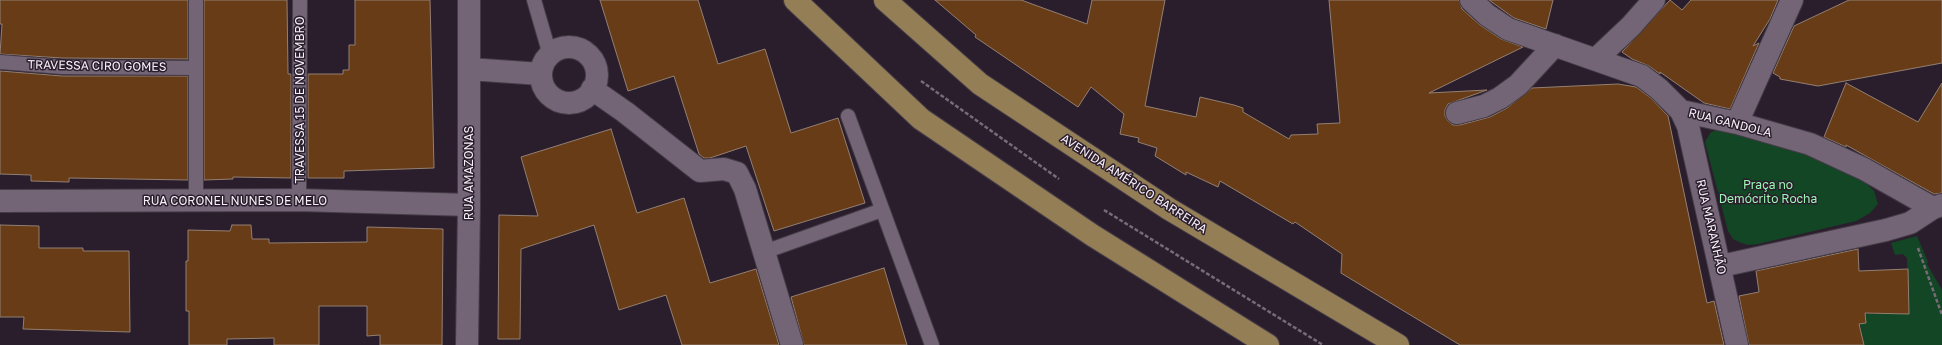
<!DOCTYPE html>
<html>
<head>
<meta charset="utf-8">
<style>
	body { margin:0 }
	canvas { display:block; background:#2a1e2c }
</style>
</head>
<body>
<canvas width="1942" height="345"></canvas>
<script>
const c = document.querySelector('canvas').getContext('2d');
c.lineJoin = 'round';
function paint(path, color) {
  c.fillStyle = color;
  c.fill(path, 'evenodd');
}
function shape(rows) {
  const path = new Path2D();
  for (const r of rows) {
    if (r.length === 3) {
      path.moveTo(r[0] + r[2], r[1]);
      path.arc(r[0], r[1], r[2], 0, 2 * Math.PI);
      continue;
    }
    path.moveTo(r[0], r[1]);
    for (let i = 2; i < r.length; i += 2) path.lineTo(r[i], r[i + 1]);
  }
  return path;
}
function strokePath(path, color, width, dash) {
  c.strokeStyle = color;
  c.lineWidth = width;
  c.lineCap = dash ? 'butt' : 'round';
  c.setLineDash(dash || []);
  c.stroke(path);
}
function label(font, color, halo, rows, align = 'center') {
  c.font = font + ' "Golos Text",sans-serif';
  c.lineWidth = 3;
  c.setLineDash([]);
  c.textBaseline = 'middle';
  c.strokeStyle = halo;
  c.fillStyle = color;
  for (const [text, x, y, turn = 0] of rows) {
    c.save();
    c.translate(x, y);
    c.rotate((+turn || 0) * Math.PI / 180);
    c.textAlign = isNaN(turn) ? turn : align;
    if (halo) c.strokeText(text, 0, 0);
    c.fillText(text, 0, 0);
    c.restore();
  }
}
paint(shape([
	[1718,130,1728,131,1808,153,1860,177,1874,191,1878,204,1870,213,1856,221,1758,244,1748,245,1739,242,1733,239,1728,231,1705,142,1711,132],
	[1917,236,1928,262,1927,264,1942,290,1942,345,1864,345,1860,324,1866,323,1865,314,1909,314,1907,258,1903,254,1895,255,1891,243]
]), '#124625');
const building = shape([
	[0,0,188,0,188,59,62,58,0,54,2,24,0,24,0,0],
	[204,0,287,0,288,74,291,74,291,178,233,177,233,179,204,180,204,0],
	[355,0,430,0,434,168,344,171,344,178,308,178,308,74,343,74,343,70,349,70,349,45,355,45,355,0],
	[600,0,698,0,718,64,765,49,791,133,838,118,865,203,774,231,746,146,710,158,704,158,699,154,674,76,628,91,600,0],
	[935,0,1021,0,1087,24,1092,0,1165,0,1145,106,1196,117,1200,97,1234,105,1243,108,1243,112,1289,139,1291,135,1318,134,1317,124,1340,123,1329,0,1459,0,1462,9,1480,25,1501,39,1523,47,1429,93,1487,90,1448,104,1445,110,1445,116,1448,121,1453,125,1460,125,1490,117,1507,108,1532,88,1618,84,1636,87,1651,98,1668,116,1707,303,1714,301,1724,345,1460,345,1341,273,1342,254,1295,222,1293,224,1220,181,1218,187,1186,172,1186,175,1155,156,1157,148,1138,142,1139,138,1120,134,1124,114,1091,87,1078,107,975,37,976,35,935,0],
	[1489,0,1553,0,1546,29,1514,18,1489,0],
	[1670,0,1682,10,1691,0,1778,0,1770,19,1753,46,1759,43,1730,109,1704,103,1660,72,1660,74,1649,66,1632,59,1622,52,1670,0],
	[1849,0,1942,0,1942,63,1818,86,1780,79,1780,77,1773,73,1794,26,1849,0],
	[0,71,62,76,188,76,188,180,69,178,69,182,31,181,31,175,0,174,0,71],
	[1846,83,1918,122,1942,83,1942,193,1934,194,1846,145,1846,147,1824,137,1846,83],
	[611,129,637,213,684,198,710,283,756,269,779,345,682,345,666,295,619,310,594,225,521,249,520,339,498,339,499,215,538,216,521,157,611,129],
	[0,225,39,226,39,248,83,248,83,251,129,251,130,332,23,329,24,317,0,317,0,225],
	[232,225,251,225,252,239,269,239,269,243,367,242,367,227,443,229,442,345,380,345,380,335,367,336,367,306,319,306,319,345,274,345,274,338,227,339,227,345,189,345,189,311,186,311,186,261,188,261,188,230,230,231,232,225],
	[1858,249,1859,271,1908,269,1909,314,1865,313,1866,323,1859,324,1864,345,1749,345,1739,296,1759,292,1756,271,1858,249],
	[884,268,907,345,804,345,791,297,884,268]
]);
paint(building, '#673c17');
strokePath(building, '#937f72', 1);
const lane = shape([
	[534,0,550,55],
	[0,62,62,67,195,68],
	[848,116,932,345],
	[299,200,300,0],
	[196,201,196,0],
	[764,252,882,210]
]);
const street = shape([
	[1471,0,1487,15,1508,29,1642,76,1659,89,1681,111,1737,123,1810,144,1864,169,1933,208],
	[569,75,28],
	[1596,59,1631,26,1654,0],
	[469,69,541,74],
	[592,89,625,112,700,171,724,169,737,173,745,189,792,345],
	[1681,111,1688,126,1737,345],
	[1457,113,1484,106,1500,98,1518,85,1555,45],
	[1737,123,1792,0],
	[0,201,299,200,469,205],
	[1721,266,1886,230,1910,223,1933,208,1942,205],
	[467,345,469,205,469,0]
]);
const primary = shape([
	[795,0,921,119,1092,235,1268,345],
	[885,0,980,84,1169,209,1398,345]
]);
strokePath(lane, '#443b46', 16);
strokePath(street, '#443b46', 24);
strokePath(primary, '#443b46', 24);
strokePath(shape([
	[921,81,1059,179],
	[1104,210,1323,345],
	[1918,248,1942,315]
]), '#766b78', 2.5, [4, 2]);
strokePath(lane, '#736576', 14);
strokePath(street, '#736576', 22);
strokePath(primary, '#937e56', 22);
label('12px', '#f7eff9', '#2a1e2c', [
	["TRAVESSA CIRO GOMES",97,66,1],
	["TRAVESSA 15 DE NOVEMBRO",300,100,-90],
	["RUA GANDOLA",1730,123,14],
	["RUA AMAZONAS",469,173,-90],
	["AVENIDA AMÉRICO BARREIRA",1134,184,33],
	["RUA CORONEL NUNES DE MELO",235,201],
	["RUA MARANHÃO",1711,227,77]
]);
label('12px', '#9bf7b3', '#2a1e2c', [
	["Praça no",1768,185],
	["Demócrito Rocha",1768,199]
]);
</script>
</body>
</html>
